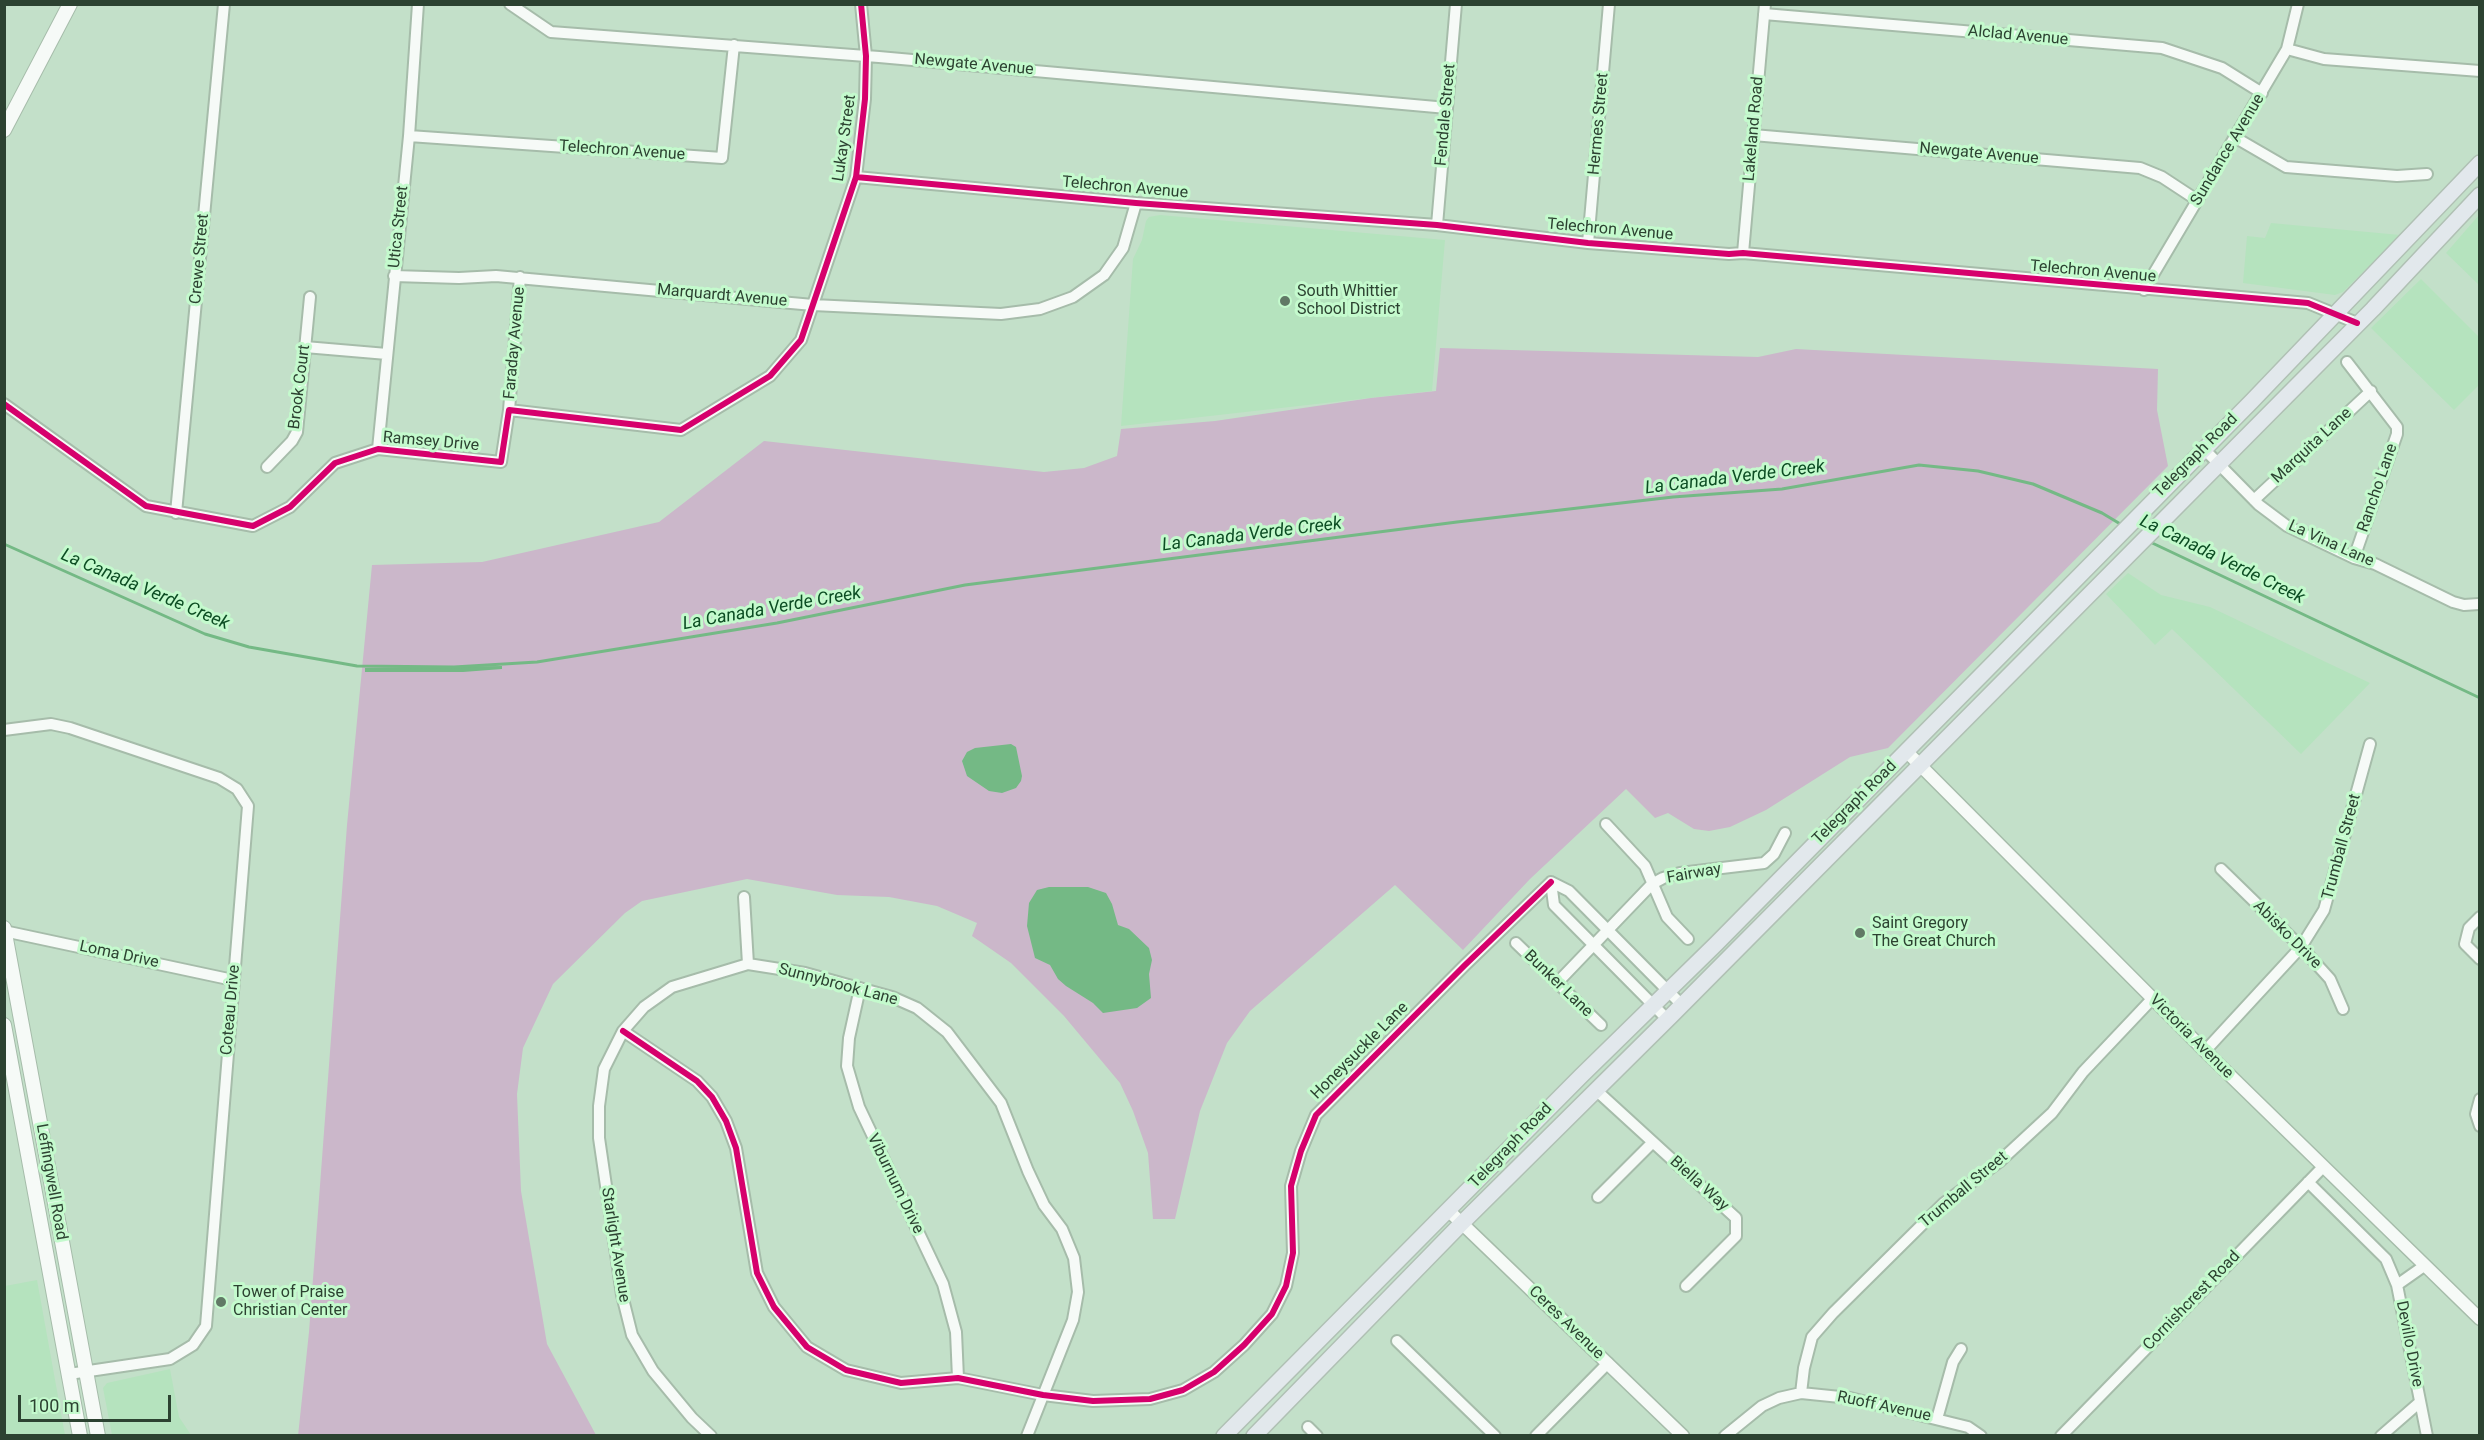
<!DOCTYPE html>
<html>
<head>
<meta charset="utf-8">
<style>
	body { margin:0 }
	#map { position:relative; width:2484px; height:1440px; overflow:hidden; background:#c3e0c9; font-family:Roboto,sans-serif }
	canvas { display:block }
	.frame { position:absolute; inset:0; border:6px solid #2c4231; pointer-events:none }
	.scale { position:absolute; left:18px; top:1395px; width:153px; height:27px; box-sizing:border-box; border:3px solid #2c4231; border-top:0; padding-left:8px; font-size:18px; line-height:21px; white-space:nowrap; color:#2c4231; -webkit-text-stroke:4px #c4facd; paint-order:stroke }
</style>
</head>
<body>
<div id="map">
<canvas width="2484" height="1440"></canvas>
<div class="frame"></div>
<div class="scale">100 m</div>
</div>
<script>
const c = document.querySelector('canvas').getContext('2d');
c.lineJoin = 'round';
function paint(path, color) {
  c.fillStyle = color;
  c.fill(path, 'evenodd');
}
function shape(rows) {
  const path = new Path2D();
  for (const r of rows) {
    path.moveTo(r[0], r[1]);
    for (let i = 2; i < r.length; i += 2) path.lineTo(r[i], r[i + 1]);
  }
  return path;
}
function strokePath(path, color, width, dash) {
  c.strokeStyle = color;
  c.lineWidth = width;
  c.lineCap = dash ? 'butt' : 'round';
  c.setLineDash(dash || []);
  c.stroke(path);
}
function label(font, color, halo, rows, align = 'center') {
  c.font = font + ' Roboto,sans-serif';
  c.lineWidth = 6;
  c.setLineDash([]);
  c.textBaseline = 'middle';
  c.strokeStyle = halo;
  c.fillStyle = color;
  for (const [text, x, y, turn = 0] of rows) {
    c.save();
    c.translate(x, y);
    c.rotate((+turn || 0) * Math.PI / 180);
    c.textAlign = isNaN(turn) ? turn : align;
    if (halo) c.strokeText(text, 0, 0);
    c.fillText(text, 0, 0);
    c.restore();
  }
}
paint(shape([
	[1160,215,1445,240,1432,391,1121,426,1133,259,1142,240,1146,221,1149,217],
	[2479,215,2479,285,2446,253],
	[2271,223,2400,235,2343,292,2335,295,2243,283,2247,236,2265,238],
	[2421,279,2479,337,2479,385,2454,410,2371,328],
	[2128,573,2161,595,2210,607,2370,683,2301,754,2172,629,2155,645,2106,594],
	[37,1280,65,1435,5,1435,5,1286],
	[170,1369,179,1417,191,1435,112,1435,103,1388,107,1383]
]), '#b5e3be');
paint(shape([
	[1440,348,1758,357,1796,349,2158,369,2157,410,2168,466,1888,748,1850,757,1766,810,1730,827,1709,831,1694,829,1668,813,1655,818,1626,789,1530,879,1463,950,1395,885,1250,1011,1227,1043,1200,1111,1175,1219,1153,1219,1148,1153,1133,1111,1120,1083,1064,1016,1011,963,972,936,977,923,937,906,889,897,837,895,747,879,642,901,625,913,553,984,523,1048,517,1094,521,1191,547,1344,596,1435,298,1436,309,1332,347,825,372,565,482,562,659,522,764,441,1044,472,1084,468,1117,456,1121,429,1215,421,1371,398,1436,391]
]), '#cbb7ca');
paint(shape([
	[502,666,502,669,463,672,365,672,365,668],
	[1011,744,1016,747,1022,776,1021,781,1016,788,1002,793,989,791,967,776,962,761,967,752,975,748],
	[1049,887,1088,887,1106,893,1112,904,1118,925,1129,929,1149,948,1152,960,1149,974,1151,998,1137,1008,1103,1013,1093,1003,1066,986,1058,979,1050,965,1035,958,1027,926,1029,903,1037,890]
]), '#74b985');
strokePath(shape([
	[2148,541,2480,698],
	[4,544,205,634,249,647,357,666,454,667,537,662,777,623,965,585,1457,522,1673,497,1782,489,1919,465,1978,471,2033,484,2102,513,2122,525]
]), '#74b985', 3);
const minor = shape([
	[510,4,551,32,879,57,1447,108],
	[1764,14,2162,48,2222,68,2262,93],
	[2287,49,2324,59,2480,71],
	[1753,135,2140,168,2162,177,2197,200],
	[409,136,722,158,734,45],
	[2236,138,2286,167,2397,176,2427,174],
	[856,177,1136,203,1437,225,1588,243,1729,254,1743,253,2308,303,2357,323],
	[1437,225,1456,4],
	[1588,243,1609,4],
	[1743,253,1765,4],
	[394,276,459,278,496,276,813,305,1001,314,1040,309,1073,297,1104,275,1123,248,1136,203],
	[2144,290,2287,49,2298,4],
	[305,347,387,354],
	[2347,362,2397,427,2397,434,2354,558],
	[4,404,146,506,253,526,290,507,335,463,378,449,501,462,509,410,681,430,770,376,801,340,856,177,865,99,866,56,861,4],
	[509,410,520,277],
	[378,449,409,136,418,4],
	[2204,449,2259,505,2287,526,2354,558,2375,564,2453,602,2464,605,2479,604],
	[267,467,292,441,297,432,310,297],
	[2254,500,2371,391],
	[176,513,224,4],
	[4,730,51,724,70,728,219,778,237,789,248,806,206,1326,193,1345,170,1359,69,1374],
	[1606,824,1645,866,1667,917,1688,939],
	[2221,869,2301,947,2330,979,2343,1009],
	[1551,882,1554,905,1667,1019],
	[1551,882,1569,891,1681,1004],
	[744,897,748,964],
	[2480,917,2469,928,2465,944,2480,959],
	[4,931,233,980],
	[1516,943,1601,1025],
	[1557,983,1652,884,1663,878,1680,873,1764,863,1774,854,1785,833],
	[860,988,849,1038,847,1066,859,1107,943,1284,956,1332,958,1378],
	[623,1031,697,1081,712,1097,726,1121,736,1148,757,1273,774,1307,807,1347,846,1370,901,1383,958,1378,1043,1395,1093,1401,1150,1399,1183,1390,1214,1372,1244,1345,1272,1314,1286,1286,1293,1253,1291,1186,1301,1151,1316,1115,1464,966,1551,882],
	[2205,1051,2301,947,2324,910,2370,744],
	[1597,1091,1736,1218,1736,1236,1686,1286],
	[2480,1099,2476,1114,2480,1126],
	[2308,1182,2386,1259,2397,1285],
	[1598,1197,1653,1142],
	[2424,1266,2397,1285,2427,1436],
	[1397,1341,1495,1436],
	[1801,1393,1804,1368,1812,1337,1833,1313,1944,1203,1999,1162,2052,1113,2083,1072,2153,998],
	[1937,1419,1953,1362,1961,1349],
	[1308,1427,1317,1436],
	[711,1436,692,1418,653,1371,632,1335,622,1295,599,1138,599,1106,604,1069,623,1031,644,1007,672,987,748,964,805,973,892,997,917,1008,947,1032,1001,1103,1028,1171,1044,1205,1062,1229,1074,1258,1078,1292,1073,1320,1027,1436],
	[1536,1436,1608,1363],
	[1725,1436,1762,1406,1779,1398,1801,1393,1850,1398,1968,1427,1981,1436],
	[2061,1436,2323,1167],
	[2381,1436,2420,1402]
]);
const tertiary = shape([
	[1906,751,2205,1051,2480,1319],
	[1448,1210,1683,1436]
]);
const secondary = shape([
	[4,130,70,4],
	[4,928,98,1436],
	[4,1025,80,1436]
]);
const primary = shape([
	[1224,1436,1581,1076,1716,944,2252,401,2480,163],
	[1254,1436,1462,1223,1672,1015,2373,309,2480,195]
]);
strokePath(minor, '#a6bcaa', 14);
strokePath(tertiary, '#a6bcaa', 15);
strokePath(secondary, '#a6bcaa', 16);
strokePath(primary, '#b0c0b4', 18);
strokePath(minor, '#f6faf7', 10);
strokePath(tertiary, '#f6faf7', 12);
strokePath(secondary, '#f6faf7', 14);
strokePath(primary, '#e2e8ec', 15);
strokePath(shape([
	[856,177,1136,203,1437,225,1588,243,1729,254,1743,253,2308,303,2357,323],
	[4,404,146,506,253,526,290,507,335,463,378,449,501,462,509,410,681,430,770,376,801,340,856,177,865,99,866,56,861,4],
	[623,1031,697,1081,712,1097,726,1121,736,1148,757,1273,774,1307,807,1347,846,1370,901,1383,958,1378,1043,1395,1093,1401,1150,1399,1183,1390,1214,1372,1244,1345,1272,1314,1286,1286,1293,1253,1291,1186,1301,1151,1316,1115,1464,966,1551,882]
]), '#d6006c', 6);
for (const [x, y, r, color] of [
	[1285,301,6,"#617966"],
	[1860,933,6,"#617966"],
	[221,1302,6,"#617966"]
]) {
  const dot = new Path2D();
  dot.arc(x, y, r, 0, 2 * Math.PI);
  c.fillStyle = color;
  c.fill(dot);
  strokePath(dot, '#c4facd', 2);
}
label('16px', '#2c4231', '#c4facd', [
	["Alclad Avenue",2018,36,5],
	["Newgate Avenue",974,65,5],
	["Fendale Street",1446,115,-85],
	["Hermes Street",1599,124,-85],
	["Lakeland Road",1754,129,-85],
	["Lukay Street",845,138,-82],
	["Sundance Avenue",2228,150,-59],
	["Telechron Avenue",622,151,4],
	["Newgate Avenue",1979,154,5],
	["Telechron Avenue",1125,188,5],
	["Utica Street",399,227,-84],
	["Telechron Avenue",1610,230,5],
	["Crewe Street",200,259,-85],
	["Telechron Avenue",2093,272,5],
	["Marquardt Avenue",722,296,5],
	["Faraday Avenue",515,343,-85],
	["Brook Court",300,387,-83],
	["Ramsey Drive",431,442,5],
	["Marquita Lane",2312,446,-43],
	["Telegraph Road",2196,456,-45],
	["Rancho Lane",2378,488,-71],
	["La Vina Lane",2331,544,24],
	["Telegraph Road",1855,803,-45],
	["Trumball Street",2342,847,-75],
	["Fairway",1694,874,-10],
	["Abisko Drive",2287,935,45],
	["Loma Drive",119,955,12],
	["Bunker Lane",1558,984,44],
	["Sunnybrook Lane",838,985,15],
	["Coteau Drive",231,1010,-85],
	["Victoria Avenue",2191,1037,45],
	["Honeysuckle Lane",1360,1051,-45],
	["Telegraph Road",1511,1146,-46],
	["Leffingwell Road",51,1182,80],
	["Viburnum Drive",895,1184,64],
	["Biella Way",1699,1184,42],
	["Trumball Street",1964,1190,-40],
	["Starlight Avenue",615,1245,81],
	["Cornishcrest Road",2192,1301,-46],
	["Ceres Avenue",1566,1323,44],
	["Devillo Drive",2409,1344,79],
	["Ruoff Avenue",1884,1407,12]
]);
label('16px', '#2c4231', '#c4facd', [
	["South Whittier",1297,292],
	["School District",1297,310],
	["Saint Gregory",1872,924],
	["The Great Church",1872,942],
	["Tower of Praise",233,1293],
	["Christian Center",233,1311]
], 'left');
label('italic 18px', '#0c4d23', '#c4facd', [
	["La Canada Verde Creek",1735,478,-7],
	["La Canada Verde Creek",1252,535,-7],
	["La Canada Verde Creek",2222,560,26],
	["La Canada Verde Creek",145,590,23],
	["La Canada Verde Creek",772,609,-10]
]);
</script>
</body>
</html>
